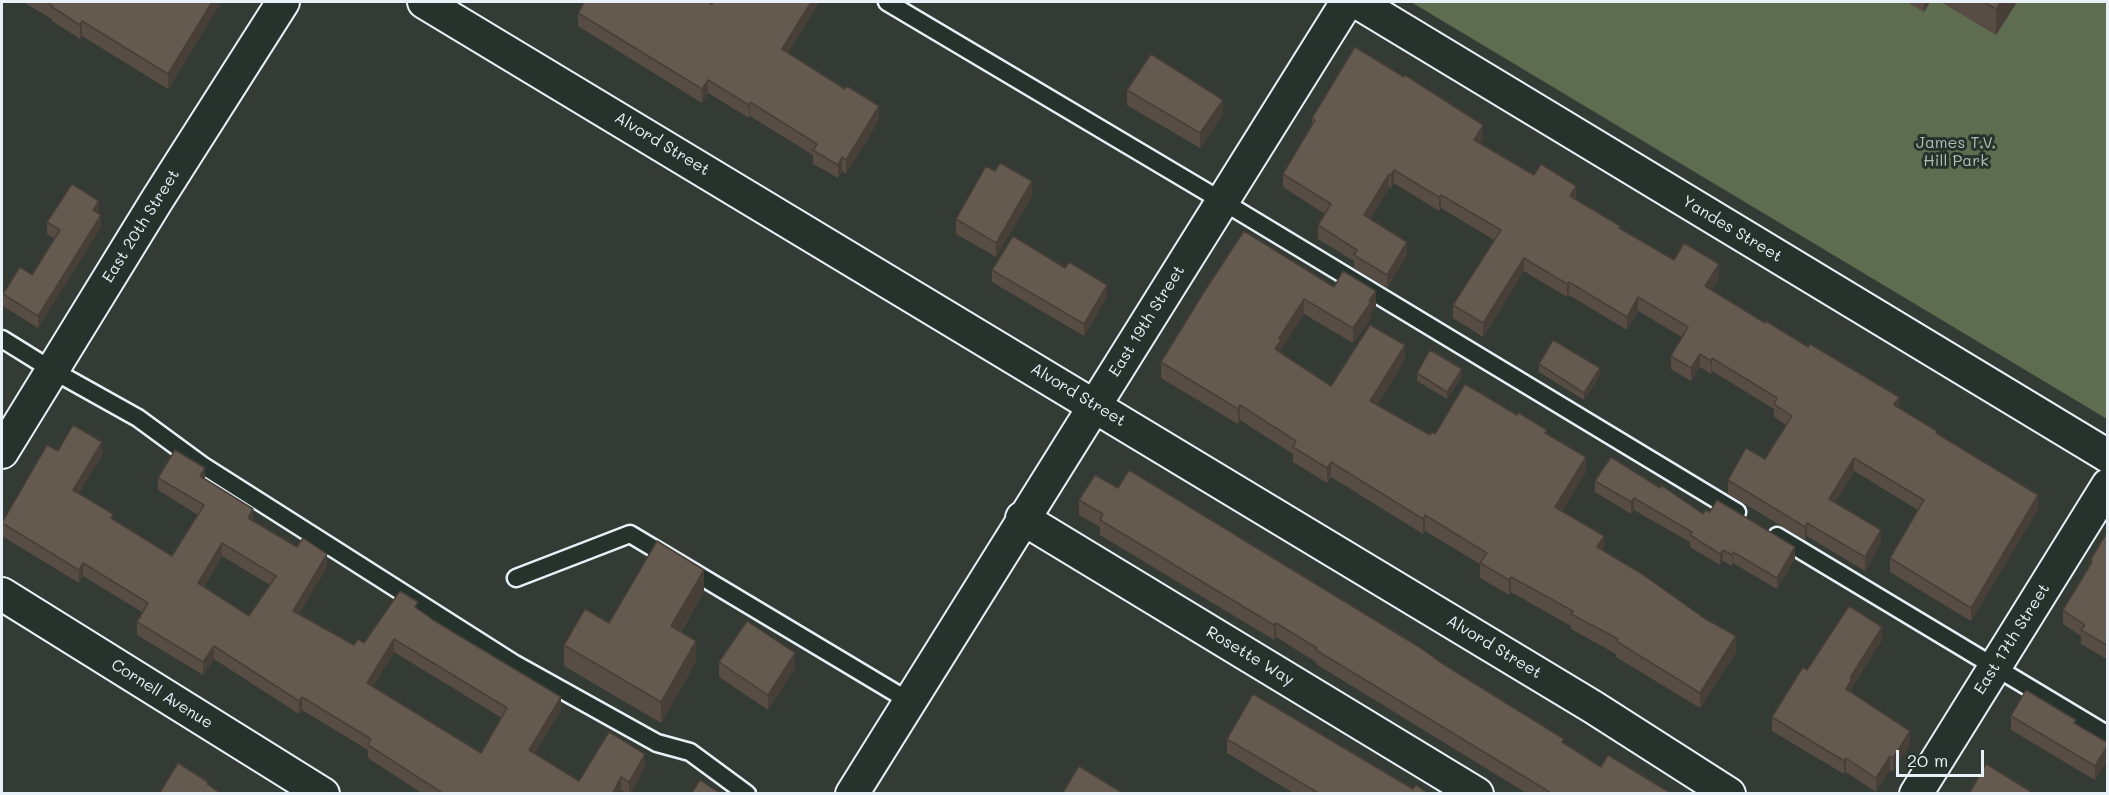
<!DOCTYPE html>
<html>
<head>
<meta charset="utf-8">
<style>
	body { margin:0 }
	#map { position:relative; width:2109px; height:795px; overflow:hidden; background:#333b34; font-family:Mali,sans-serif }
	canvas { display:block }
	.frame { position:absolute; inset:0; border:3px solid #e8f1f8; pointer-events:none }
	.scale { position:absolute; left:1896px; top:750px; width:88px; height:27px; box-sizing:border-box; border:3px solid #e8f1f8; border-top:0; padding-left:8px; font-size:18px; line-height:21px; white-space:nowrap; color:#e8f1f8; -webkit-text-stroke:4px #26332d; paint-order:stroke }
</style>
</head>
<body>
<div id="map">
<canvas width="2109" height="795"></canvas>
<div class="frame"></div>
<div class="scale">20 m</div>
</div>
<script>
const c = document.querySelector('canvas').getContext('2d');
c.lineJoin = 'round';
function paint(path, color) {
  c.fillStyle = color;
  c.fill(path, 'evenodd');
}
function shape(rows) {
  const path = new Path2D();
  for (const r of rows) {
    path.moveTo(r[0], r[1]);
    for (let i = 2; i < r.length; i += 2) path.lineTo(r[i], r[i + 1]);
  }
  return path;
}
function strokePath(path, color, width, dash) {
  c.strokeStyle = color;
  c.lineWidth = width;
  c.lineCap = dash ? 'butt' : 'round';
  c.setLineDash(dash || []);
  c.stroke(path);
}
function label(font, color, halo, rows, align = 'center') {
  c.font = font + ' Mali,sans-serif';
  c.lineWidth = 6;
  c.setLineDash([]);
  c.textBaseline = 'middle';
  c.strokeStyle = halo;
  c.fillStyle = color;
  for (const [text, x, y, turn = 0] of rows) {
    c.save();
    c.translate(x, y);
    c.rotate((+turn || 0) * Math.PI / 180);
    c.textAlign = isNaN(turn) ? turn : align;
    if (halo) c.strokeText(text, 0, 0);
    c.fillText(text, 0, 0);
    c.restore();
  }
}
paint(shape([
	[1411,2,2107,2,2107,419]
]), '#5e6d4f');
const lane = shape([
	[887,2,1222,201,1737,512],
	[2,339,52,370,138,418,202,465,515,664,657,743,690,752,747,794],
	[1777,536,2108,735],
	[516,578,630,534,909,701]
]);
const street = shape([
	[424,2,1593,707,1729,794],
	[1357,2,2108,456],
	[2,452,157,200,283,2],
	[1022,518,1477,794],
	[2,594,323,794],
	[852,794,1347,2],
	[1916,794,2108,485]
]);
strokePath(lane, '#e8f1f8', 21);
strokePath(street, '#e8f1f8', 36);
strokePath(lane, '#26332d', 16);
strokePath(street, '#26332d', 32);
paint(shape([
	[23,2,221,2,168,89,82,36,80,39,52,21,52,19],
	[582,2,712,4,714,2,819,2,788,53,879,120,846,174,842,171,838,178,813,164,813,155,750,116,749,118,708,93,702,103,578,26,578,13,582,6],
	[1907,2,1930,2,1924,12],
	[1941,2,2017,2,1996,35],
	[1127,90,1223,114,1200,148,1127,105],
	[1312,118,1483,139,1480,144,1576,200,1620,229,1674,260,1719,278,1711,290,1899,408,1937,434,2038,509,1971,621,1890,572,1890,558,1918,510,1854,471,1835,503,1881,543,1865,571,1807,536,1805,540,1728,494,1728,480,1765,459,1786,425,1774,417,1774,409,1712,371,1711,374,1700,367,1691,381,1671,369,1671,356,1682,337,1638,311,1627,330,1569,295,1567,297,1524,271,1483,337,1453,318,1453,305,1494,240,1441,208,1439,211,1394,183,1391,188,1389,187,1370,219,1407,255,1387,288,1354,268,1354,261,1318,239,1318,225,1325,214,1283,187,1283,174,1312,126],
	[1032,196,996,257,956,234,956,219],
	[99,213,101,227,38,328,3,306,3,294,32,275,55,239,47,234,47,222],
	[1065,268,1107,297,1084,336,992,282,992,270],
	[1334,287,1376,306,1371,313,1371,318,1353,343,1304,314,1281,350,1281,353,1331,386,1405,360,1377,405,1430,435,1435,434,1547,434,1586,472,1562,511,1604,551,1736,652,1700,708,1616,657,1616,654,1571,629,1571,626,1511,592,1509,595,1480,578,1480,564,1425,531,1423,534,1331,477,1327,483,1293,462,1293,454,1240,420,1238,424,1161,378,1161,362,1204,292],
	[1539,364,1600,375,1584,400,1539,372],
	[1417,373,1462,376,1447,399,1417,381],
	[58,451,102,455,79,493,113,520,172,556,198,515,158,490,158,478,205,479,253,521,327,567,299,614,354,645,364,643,418,610,561,710,534,754,579,781,645,767,630,794,627,794,621,790,619,794,423,794,368,758,368,750,302,710,299,714,214,659,203,675,137,635,137,622,142,612,83,576,79,583,2,536,2,523],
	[222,556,270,585,249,616,204,587],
	[394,652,502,718,481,753,372,687],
	[1595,481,1660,488,1703,514,1795,558,1777,589,1733,563,1732,566,1723,561,1720,565,1690,547,1690,542,1634,510,1631,514,1595,492],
	[1118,488,1443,664,1601,767,1672,794,1528,794,1316,664,1316,662,1276,637,1274,640,1100,535,1100,527,1079,515,1079,500],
	[2108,531,2108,660,2081,644,2081,636,2063,624,2063,610,2091,565,2091,559],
	[704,591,681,632,696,662,661,723,564,666,564,645,609,623],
	[1882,640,1852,687,1852,693,1910,745,1893,771,1890,770,1876,792,1846,772,1844,774,1772,731,1772,717,1807,670],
	[719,662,795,668,768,710,719,677],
	[2011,716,2076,724,2108,743,2108,760,2095,780,2011,730],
	[1227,739,1413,789,1429,794,1295,794,1227,753]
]), '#574d45');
paint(shape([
	[212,2,221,2,168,89,168,74],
	[811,2,819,2,782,63,782,49],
	[1924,2,1930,2,1924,12],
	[2001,2,2017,2,1996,35,1996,9],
	[82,21,82,36,80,39,80,25],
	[708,80,708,93,702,103,702,89],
	[1223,100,1223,114,1200,148,1200,133],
	[750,102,750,116,749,118,749,105],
	[879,106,879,120,846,174,846,160],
	[1483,125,1483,139,1474,154,1474,140],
	[842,157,842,171,838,178,838,165],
	[1394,170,1394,183,1391,188,1391,175],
	[1389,174,1389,187,1364,228,1364,215],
	[1032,181,1032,196,996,257,996,243],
	[1576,186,1576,199,1570,210,1570,196],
	[1441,195,1441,208,1439,211,1439,197],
	[99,201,99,213,93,222,93,210],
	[101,215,101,227,38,328,38,316],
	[1407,242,1407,255,1387,288,1387,275],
	[1524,258,1524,271,1483,337,1483,323],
	[1719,264,1719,278,1705,300,1705,286],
	[1569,282,1569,295,1567,297,1567,284],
	[1107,285,1107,297,1084,336,1084,324],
	[1376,291,1376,306,1371,313,1371,318,1353,343,1353,328],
	[1638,297,1638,311,1627,330,1627,317],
	[1304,299,1304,314,1281,350,1281,355,1275,349,1279,338],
	[1405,345,1405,360,1370,416,1370,401],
	[1700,354,1700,367,1691,381,1691,368],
	[1712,358,1712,371,1711,374,1711,361],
	[1600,368,1600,375,1584,400,1584,393],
	[1462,369,1462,376,1447,399,1447,392],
	[1899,397,1899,410,1894,405],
	[1240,405,1240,420,1238,424,1238,409],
	[102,442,102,455,73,503,73,490],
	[1586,457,1586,472,1555,523,1555,507],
	[1854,458,1854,471,1829,513,1829,499],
	[1331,462,1331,477,1327,483,1327,468],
	[205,468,205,481,200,476],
	[2038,495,2038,509,1971,621,1971,608],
	[1634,498,1634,510,1631,514,1631,502],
	[253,509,253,522,248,518],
	[1425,515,1425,531,1423,534,1423,519],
	[1807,523,1807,536,1805,540,1805,527],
	[1881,530,1881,543,1865,571,1865,557],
	[1604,536,1604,552,1597,547],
	[222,543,222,556,198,596,198,583],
	[1795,547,1795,558,1777,589,1777,578],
	[1723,550,1723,561,1720,565,1720,554],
	[1733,552,1733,563,1732,566,1732,555],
	[327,554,327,567,293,624,293,611],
	[83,563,83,576,79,583,79,570],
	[704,570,704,591,671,647,671,626],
	[1511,577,1511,592,1509,595,1509,580],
	[1276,623,1276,637,1274,640,1274,625],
	[1882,627,1882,640,1852,687,1852,693,1846,703,1846,689,1850,678],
	[1736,636,1736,652,1700,708,1700,693],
	[394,639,394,652,367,696,367,683],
	[696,641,696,662,661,723,661,702],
	[214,646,214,659,203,675,203,662],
	[795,653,795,668,768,710,768,695],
	[302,697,302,710,299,714,299,701],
	[561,697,561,710,529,763,529,750],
	[1910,731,1910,745,1893,771,1893,758],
	[2108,745,2108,760,2095,780,2095,766],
	[645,754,645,767,629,794,629,782],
	[1890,756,1890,770,1876,792,1876,778],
	[1846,758,1846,772,1844,774,1844,761],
	[621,777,621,790,619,794,612,794]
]), '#473f38');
const building = shape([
	[47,2,212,2,168,74,82,21,80,25,52,7,53,6,47,2],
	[582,2,708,2,712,4,714,2,811,2,782,49,845,89,847,86,879,106,846,160,842,157,838,165,813,150,817,144,750,102,749,105,708,80,702,89,578,13,584,3,582,2],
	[1984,2,2001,2,1996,9,1984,2],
	[1355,47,1404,77,1405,75,1483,125,1474,140,1534,175,1541,164,1576,186,1570,196,1620,226,1619,228,1674,260,1684,243,1719,264,1705,286,1765,323,1766,321,1808,347,1810,344,1899,397,1894,405,1937,431,1936,433,2038,495,1971,608,1890,558,1924,500,1854,458,1829,499,1881,530,1865,557,1807,523,1805,527,1728,480,1746,448,1765,459,1792,416,1774,404,1777,398,1712,358,1711,361,1700,354,1691,368,1671,356,1688,327,1638,297,1627,317,1569,282,1567,284,1524,258,1483,323,1453,305,1501,230,1441,195,1439,197,1394,170,1391,175,1389,174,1364,215,1407,242,1387,275,1354,255,1357,250,1318,225,1331,204,1283,174,1315,120,1312,118,1355,47],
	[1151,54,1223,100,1200,133,1127,90,1151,54],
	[1000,163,1032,181,996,243,956,219,986,166,995,171,1000,163],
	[72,184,99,201,93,210,101,215,38,316,3,294,20,267,32,275,60,230,47,222,72,184],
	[1244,231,1334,287,1343,271,1376,291,1369,301,1371,302,1353,328,1304,299,1279,338,1281,340,1275,349,1331,386,1370,325,1405,345,1370,401,1430,435,1432,432,1435,434,1465,384,1517,415,1519,413,1547,430,1545,433,1586,457,1555,507,1604,536,1597,547,1642,574,1704,618,1736,636,1700,693,1616,641,1618,639,1571,614,1573,611,1511,577,1509,580,1480,563,1487,553,1425,515,1423,519,1331,462,1327,468,1293,447,1296,441,1240,405,1238,409,1161,362,1204,292,1244,231],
	[1013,236,1065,268,1069,262,1107,285,1084,324,992,270,1013,236],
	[1553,340,1600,368,1584,393,1539,364,1553,340],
	[1430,350,1462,369,1447,392,1417,373,1430,350],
	[73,425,102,442,73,490,113,514,111,518,172,556,204,505,158,478,175,450,205,468,200,476,253,509,248,518,297,547,303,538,327,554,293,611,354,645,358,639,364,643,400,591,418,602,415,607,433,620,561,697,529,750,579,781,609,732,645,754,629,782,621,777,612,794,444,794,368,745,371,739,302,697,299,701,214,646,203,662,137,622,148,603,83,563,79,570,2,523,47,445,58,451,73,425],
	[222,543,276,576,249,616,198,583,222,543],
	[394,639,507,708,481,753,367,683,394,639],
	[1611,457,1660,488,1661,485,1703,514,1706,510,1710,512,1717,500,1795,547,1777,578,1733,552,1732,555,1723,550,1720,554,1690,535,1692,532,1634,498,1631,502,1595,481,1611,457],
	[1129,470,1419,647,1443,664,1564,739,1562,742,1601,767,1608,755,1672,794,1553,794,1316,650,1317,648,1276,623,1274,625,1100,520,1103,514,1079,500,1095,475,1118,488,1129,470],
	[2108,531,2108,646,2081,630,2085,625,2063,610,2092,562,2091,559,2108,531],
	[657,541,704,570,671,626,696,641,661,702,564,645,585,609,609,623,657,541],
	[1849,606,1882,627,1850,678,1852,679,1846,689,1910,731,1893,758,1890,756,1876,778,1846,758,1844,761,1772,717,1803,667,1807,670,1849,606],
	[747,621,795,653,768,695,719,662,747,621],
	[2026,690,2076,720,2074,723,2108,743,2108,745,2095,766,2011,716,2026,690],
	[1253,694,1413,789,1416,785,1429,794,1320,794,1227,739,1253,694],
	[178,763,208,782,207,784,222,794,159,794,178,763],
	[1986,764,2030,791,2029,794,1969,794,1986,764],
	[1079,766,1124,794,1062,794,1079,766],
	[700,780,721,794,691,794,700,780]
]);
paint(building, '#655a50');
strokePath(building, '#473f38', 1.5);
label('16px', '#b1bcb4', '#26332d', [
	["James T.V.",1956,143],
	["Hill Park",1956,161]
]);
label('16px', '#e8f1f8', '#26332d', [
	["Alvord Street",662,144,31],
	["East 20th Street",141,226,-58],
	["Yandes Street",1732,229,31],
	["East 19th Street",1147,321,-58],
	["Alvord Street",1078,395,31],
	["East 17th Street",2012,639,-58],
	["Alvord Street",1494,647,31],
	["Rosette Way",1250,656,31],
	["Cornell Avenue",162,694,32]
]);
</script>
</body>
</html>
